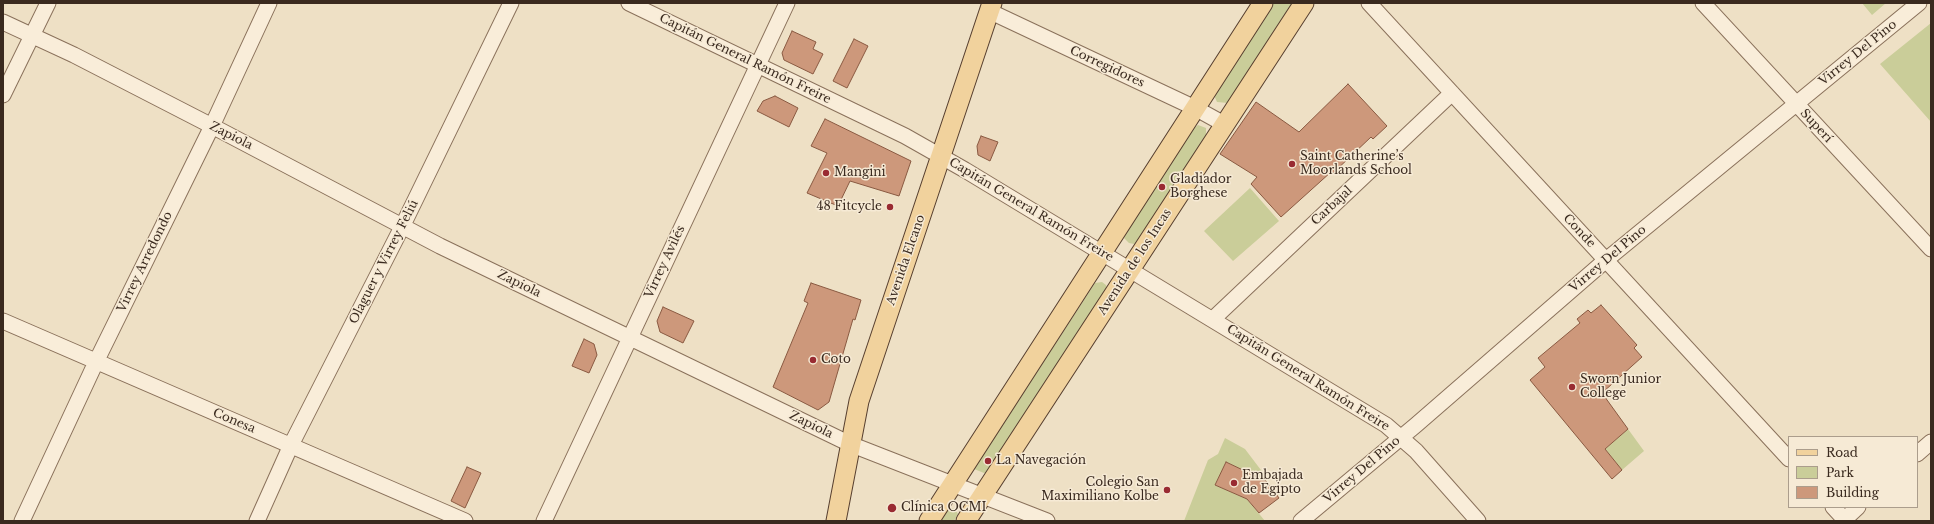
<!DOCTYPE html>
<html>
<head>
<meta charset="utf-8">
<style>
	body { margin:0 }
	#map { position:relative; width:1934px; height:524px; overflow:hidden; background:#eee0c5; font-family:"Libre Baskerville",serif }
	canvas { display:block }
	.frame { position:absolute; inset:0; border:4px solid #3a2a1f; pointer-events:none }
	.legend { position:absolute; left:1788px; top:436px; width:130px; height:72px; box-sizing:border-box; background:#f6ead5; border:1px solid #ab9d8c; margin:0; padding:5px 7px; list-style:none; font-size:12px; color:#3a2a1f }
	.legend li { display:flex; align-items:center; gap:8px; height:20px }
	.legend b { width:20px; border:1px solid #ab9d8c }
</style>
</head>
<body>
<div id="map">
<canvas width="1934" height="524"></canvas>
<div class="frame"></div>
<ul class="legend">
<li><b style="height:5px;background:#f1d29d"></b>Road</li>
<li><b style="height:11px;background:#cacd99"></b>Park</li>
<li><b style="height:11px;background:#cd987b"></b>Building</li>
</ul>
</div>
<script>
const c = document.querySelector('canvas').getContext('2d');
c.lineJoin = 'round';
function paint(path, color) {
  c.fillStyle = color;
  c.fill(path, 'evenodd');
}
function shape(rows) {
  const path = new Path2D();
  for (const r of rows) {
    path.moveTo(r[0], r[1]);
    for (let i = 2; i < r.length; i += 2) path.lineTo(r[i], r[i + 1]);
  }
  return path;
}
function strokePath(path, color, width, dash) {
  c.strokeStyle = color;
  c.lineWidth = width;
  c.lineCap = dash ? 'butt' : 'round';
  c.setLineDash(dash || []);
  c.stroke(path);
}
function label(font, color, halo, rows, align = 'center') {
  c.font = font + ' "Libre Baskerville",serif';
  c.lineWidth = 3;
  c.setLineDash([]);
  c.textBaseline = 'middle';
  c.strokeStyle = halo;
  c.fillStyle = color;
  for (const [text, x, y, turn = 0] of rows) {
    c.save();
    c.translate(x, y);
    c.rotate((+turn || 0) * Math.PI / 180);
    c.textAlign = isNaN(turn) ? turn : align;
    if (halo) c.strokeText(text, 0, 0);
    c.fillText(text, 0, 0);
    c.restore();
  }
}
paint(shape([
	[1273,3,1292,3,1228,103,1217,102,1213,93],
	[1862,3,1886,3,1872,15],
	[1931,23,1931,122,1880,64],
	[1198,125,1206,128,1206,135,1141,241,1134,244,1129,243,1124,238,1125,233,1188,133],
	[1250,188,1279,221,1233,261,1204,231],
	[1102,282,1106,285,1108,292,989,475,974,469,1095,283],
	[1628,429,1644,451,1622,470,1605,449],
	[1225,438,1245,449,1267,478,1266,481,1226,462,1215,485,1247,499,1265,521,1184,521,1208,460,1218,454],
	[947,507,955,509,958,514,954,521,938,521]
]), '#cacd99');
const building = shape([
	[792,31,816,42,813,49,823,54,813,74,784,60,782,53,792,31],
	[854,39,868,46,847,88,833,81,854,39],
	[1348,84,1387,126,1373,139,1371,137,1332,174,1331,172,1281,217,1251,184,1257,177,1220,154,1256,102,1299,132,1348,84],
	[775,96,798,108,789,127,757,111,763,101,775,96],
	[825,119,911,161,899,196,850,181,838,206,807,193,827,153,811,146,825,119],
	[981,136,998,142,990,161,978,155,977,146,981,136],
	[811,283,861,300,855,320,853,319,829,402,818,410,773,387,808,303,804,301,811,283],
	[1601,305,1637,345,1634,348,1642,357,1602,393,1628,429,1605,449,1622,470,1612,479,1530,380,1545,367,1538,358,1580,323,1577,319,1588,310,1591,313,1601,305],
	[663,307,694,321,683,343,660,332,657,321,663,307],
	[584,339,594,344,597,355,589,373,572,366,584,339],
	[1226,462,1266,481,1279,498,1259,513,1247,499,1215,485,1226,462],
	[467,467,481,473,465,508,451,501,467,467]
]);
paint(building, '#cd987b');
strokePath(building, '#895941', 1);
const minor = shape([
	[629,3,905,136,965,170,1386,425,1416,451,1478,521],
	[1369,3,1789,459],
	[1703,3,1931,249],
	[989,11,1195,108,1224,124],
	[3,22,74,55,212,126,440,246,850,444,1047,521],
	[3,95,48,3],
	[1213,319,1452,93],
	[3,321,465,521],
	[1917,454,1931,442],
	[1833,507,1846,521],
	[22,521,96,362,212,126,269,3],
	[257,521,291,445,403,225,511,3],
	[544,521,787,3],
	[1301,521,1416,425,1606,260,1919,3],
	[1843,521,1858,507]
]);
const major = shape([
	[836,521,859,401,992,3],
	[929,521,1263,3],
	[966,521,1304,3]
]);
strokePath(minor, '#8a715b', 17);
strokePath(major, '#573f2f', 21);
strokePath(minor, '#f9edd9', 15);
strokePath(major, '#f1d29d', 19);
for (const [x, y, r, color] of [
	[1292,164,4,"#992b32"],
	[826,173,4,"#992b32"],
	[1162,187,4,"#992b32"],
	[890,207,4,"#992b32"],
	[813,360,4,"#992b32"],
	[1572,387,4,"#992b32"],
	[988,461,4,"#992b32"],
	[1234,483,4,"#992b32"],
	[1167,490,4,"#992b32"],
	[892,508,5,"#992b32"]
]) {
  const dot = new Path2D();
  dot.arc(x, y, r, 0, 2 * Math.PI);
  c.fillStyle = color;
  c.fill(dot);
  strokePath(dot, '#f6ead5', 1.5);
}
label('12px', '#3a2a1f', '#f6ead5', [
	["Virrey Del Pino",1858,53,-39],
	["Capitán General Ramón Freire",745,59,26],
	["Corregidores",1107,67,25],
	["Superí",1816,126,47],
	["Zapiola",231,136,27],
	["Carbajal",1332,206,-43],
	["Capitán General Ramón Freire",1031,210,31],
	["Conde",1579,231,47],
	["Virrey Del Pino",1608,259,-40],
	["Avenida Elcano",906,260,-71],
	["Virrey Arredondo",145,262,-64],
	["Olaguer y Virrey Feliú",384,262,-63],
	["Virrey Avilés",665,262,-65],
	["Avenida de los Incas",1135,262,-57],
	["Zapiola",519,284,26],
	["Capitán General Ramón Freire",1308,378,32],
	["Conesa",234,421,23],
	["Zapiola",811,425,26],
	["Virrey Del Pino",1362,470,-40]
]);
label('12px', '#3a2a1f', '#f6ead5', [
	["Saint Catherine’s",1300,157],
	["Moorlands School",1300,171],
	["Mangini",834,173],
	["Gladiador",1170,180],
	["Borghese",1170,194],
	["48 Fitcycle",882,207,"right"],
	["Coto",821,360],
	["Sworn Junior",1580,380],
	["College",1580,394],
	["La Navegación",996,461],
	["Embajada",1242,476],
	["de Egipto",1242,490],
	["Colegio San",1159,483,"right"],
	["Maximiliano Kolbe",1159,497,"right"],
	["Clínica OCMI",901,508]
], 'left');
</script>
</body>
</html>
